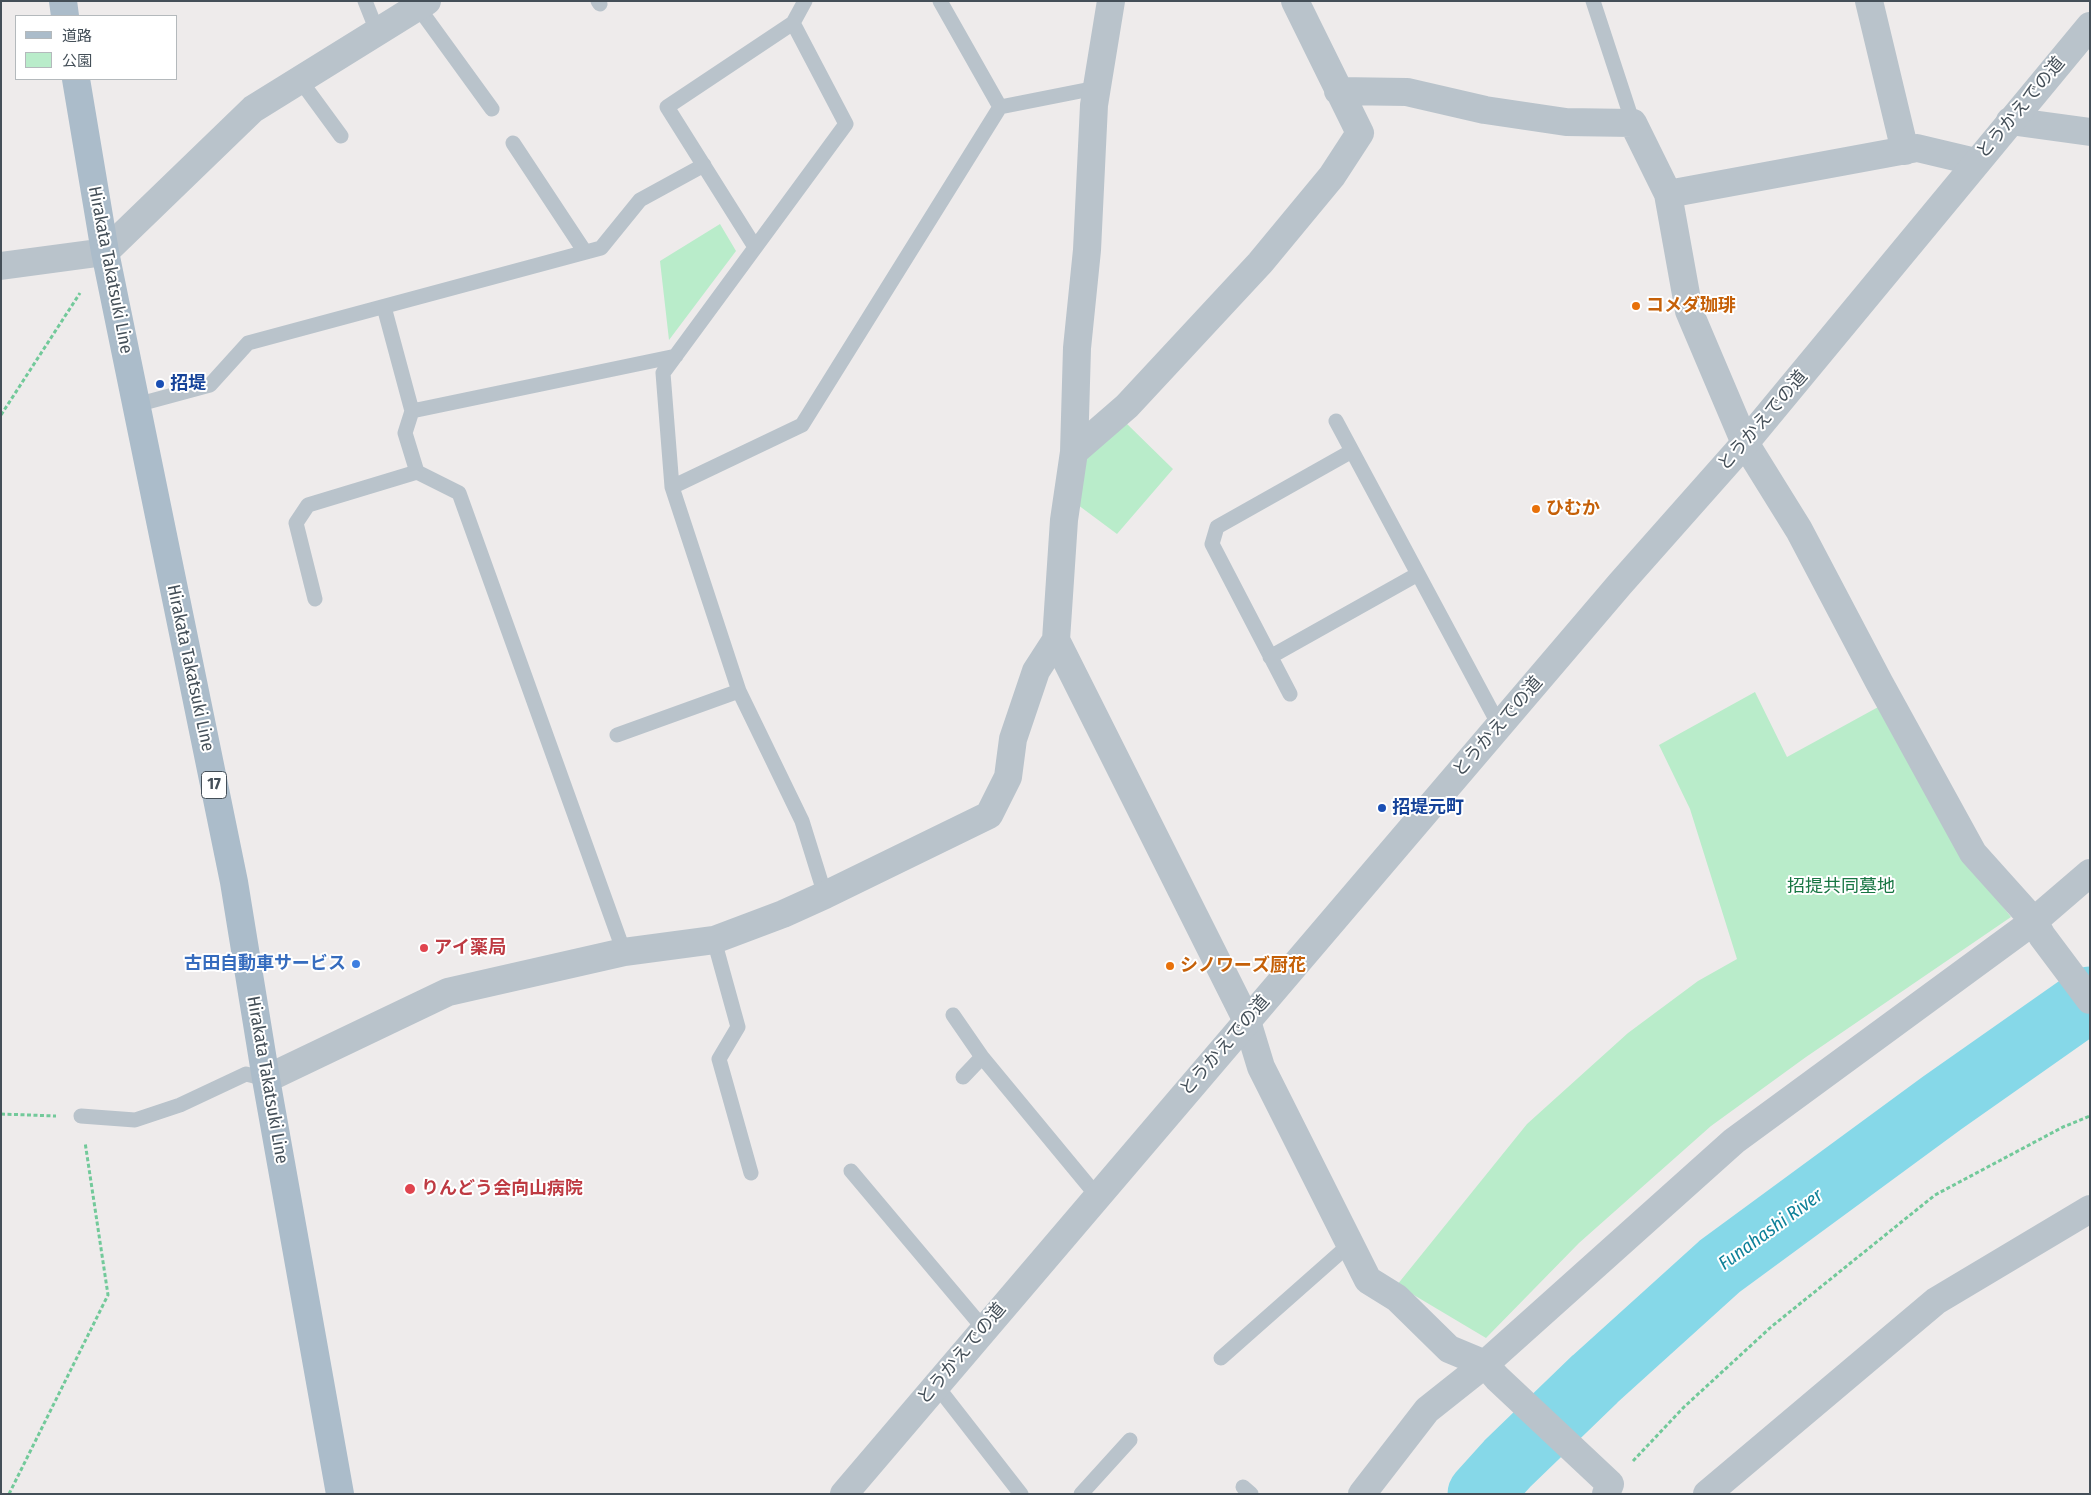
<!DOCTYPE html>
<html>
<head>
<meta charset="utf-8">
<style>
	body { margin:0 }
	#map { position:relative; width:2091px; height:1495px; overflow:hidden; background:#eeebeb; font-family:"Fira Sans Condensed","Noto Sans JP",sans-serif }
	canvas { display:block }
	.frame { position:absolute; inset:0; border:2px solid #444f58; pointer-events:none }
	.legend { position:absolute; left:15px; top:15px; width:162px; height:65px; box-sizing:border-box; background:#fff; border:1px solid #b4b9bc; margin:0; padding:6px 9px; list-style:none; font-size:15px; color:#444f58 }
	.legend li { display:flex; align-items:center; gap:10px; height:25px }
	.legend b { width:25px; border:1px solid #b4b9bc }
</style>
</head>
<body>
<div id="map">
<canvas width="2091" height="1495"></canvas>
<div class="frame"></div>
<ul class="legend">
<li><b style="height:6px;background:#abbcca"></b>道路</li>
<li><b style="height:14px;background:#b9ecca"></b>公園</li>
</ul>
</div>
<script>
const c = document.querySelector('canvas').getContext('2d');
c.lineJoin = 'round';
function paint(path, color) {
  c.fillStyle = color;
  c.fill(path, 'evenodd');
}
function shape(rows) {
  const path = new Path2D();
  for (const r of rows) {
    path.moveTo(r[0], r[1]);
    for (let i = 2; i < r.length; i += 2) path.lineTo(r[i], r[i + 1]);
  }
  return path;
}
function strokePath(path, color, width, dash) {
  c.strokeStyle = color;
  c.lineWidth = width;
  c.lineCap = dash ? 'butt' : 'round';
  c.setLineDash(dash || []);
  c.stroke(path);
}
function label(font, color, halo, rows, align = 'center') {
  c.font = font + ' "Fira Sans Condensed","Noto Sans JP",sans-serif';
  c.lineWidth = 4;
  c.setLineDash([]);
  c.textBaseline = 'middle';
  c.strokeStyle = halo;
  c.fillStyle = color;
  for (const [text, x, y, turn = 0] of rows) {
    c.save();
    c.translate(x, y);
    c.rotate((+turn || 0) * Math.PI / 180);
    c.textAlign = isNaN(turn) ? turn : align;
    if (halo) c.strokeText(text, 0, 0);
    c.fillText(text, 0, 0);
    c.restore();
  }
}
paint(shape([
	[720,224,736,251,669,340,660,261],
	[1124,421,1173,469,1117,534,1074,502,1079,459],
	[1755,692,1787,757,1880,706,1957,848,2011,917,1806,1057,1711,1126,1579,1243,1486,1338,1397,1285,1527,1124,1628,1033,1698,981,1737,959,1690,809,1659,745]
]), '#b9ecca');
strokePath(shape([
	[1480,1494,1508,1463,1595,1379,1720,1266,1942,1103,2090,999]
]), '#86d8e8', 65);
strokePath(shape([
	[1,415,80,293],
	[1,1114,56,1116],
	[1633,1461,1684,1407,1771,1327,1935,1195,2063,1127,2090,1116],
	[9,1494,108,1295,85,1142]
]), '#72c99a', 3, [4, 2.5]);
strokePath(shape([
	[365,1,377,31],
	[598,1,600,4],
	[940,1,1000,107,1096,88],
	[1593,1,1633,123],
	[418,7,492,109],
	[793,23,846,124,663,373,672,487,739,691,802,821,825,895],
	[300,80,341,136],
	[513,143,585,252],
	[755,247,667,107,793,23,805,1],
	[384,307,412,411,405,433,417,472,459,493,624,952],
	[136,405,210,385,248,343,601,248,640,200,704,165],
	[412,411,676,356],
	[1336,421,1499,725],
	[672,487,802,425,1000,107],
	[315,599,296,523,308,505,417,472],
	[1270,657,1418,574],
	[1290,694,1212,544,1217,527,1352,451],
	[617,735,739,691],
	[714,940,738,1027,719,1059,751,1173],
	[953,1015,982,1057,1097,1196],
	[963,1077,982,1057],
	[81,1116,135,1120,180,1105,246,1074,266,1079],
	[851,1171,984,1329],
	[1221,1358,1350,1244],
	[936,1385,1021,1494],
	[1243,1487,1251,1494],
	[1081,1494,1130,1440]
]), '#b9c3cb', 15);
strokePath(shape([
	[1869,1,1905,151],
	[1338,91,1407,92,1485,110,1566,122,1633,123,1668,194,1689,311,1745,443,1799,530,1879,682,1973,853,2034,921,2042,936,2090,1000],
	[2010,121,2090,132],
	[1668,194,1917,148,1976,162],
	[1,266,105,252,253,109,427,1],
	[1074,452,1127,406,1260,263,1332,176,1360,133,1295,1],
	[1056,640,1247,1021,1261,1067,1368,1280,1397,1298,1449,1349,1485,1364,1497,1378,1610,1484,1606,1494],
	[266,1079,448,992,624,952,714,940,783,914,825,895,989,815,1008,777,1013,739,1036,671,1056,640,1064,520,1074,452,1077,348,1087,250,1094,105,1111,1],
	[1362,1494,1427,1410,1485,1364,1734,1141,2034,921,2090,873],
	[1707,1494,1936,1301,2090,1209]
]), '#b9c3cb', 28);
strokePath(shape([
	[844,1494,1620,584,1745,443,2090,26]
]), '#b9c3cb', 28);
strokePath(shape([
	[63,1,65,16],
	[76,79,105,252,234,882,266,1079,340,1494]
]), '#abbcca', 28);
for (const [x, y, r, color] of [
	[1636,306,5,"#e8710a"],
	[160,384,5,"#1a4fb4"],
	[1536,509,5,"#e8710a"],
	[1382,808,5,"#1a4fb4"],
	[424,948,5,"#e0444e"],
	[356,964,5,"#3f7fe0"],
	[1170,966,5,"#e8710a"],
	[410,1189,6,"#e0444e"]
]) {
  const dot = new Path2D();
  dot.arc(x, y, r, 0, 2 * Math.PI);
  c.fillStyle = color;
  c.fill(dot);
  strokePath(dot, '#fff', 2);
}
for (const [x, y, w] of [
	[214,785,25]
]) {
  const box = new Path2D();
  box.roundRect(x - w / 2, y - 13.5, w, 27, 4);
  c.fillStyle = '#fff';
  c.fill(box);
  strokePath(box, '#444f58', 1);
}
label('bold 16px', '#444f58', null, [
	["17",214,785]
]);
label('18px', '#444f58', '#fff', [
	["とうかえでの道",2021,108,-50],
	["Hirakata Takatsuki Line",110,270,79],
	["とうかえでの道",1763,421,-49],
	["Hirakata Takatsuki Line",190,668,78],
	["とうかえでの道",1498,727,-49],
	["とうかえでの道",1225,1046,-49],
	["Hirakata Takatsuki Line",267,1080,80],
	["とうかえでの道",962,1354,-50]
]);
label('bold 18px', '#c56008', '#fff', [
	["コメダ珈琲",1646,306],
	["ひむか",1546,509],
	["シノワーズ厨花",1180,966]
], 'left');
label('bold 18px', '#164399', '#fff', [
	["招堤",170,384],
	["招堤元町",1392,808]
], 'left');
label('18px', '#187643', '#fff', [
	["招提共同墓地",1841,887]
]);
label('bold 18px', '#be3a42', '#fff', [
	["アイ薬局",434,948],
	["りんどう会向山病院",421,1189]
], 'left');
label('bold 18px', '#366cbe', '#fff', [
	["古田自動車サービス",346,964]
], 'right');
label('italic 19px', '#0f8199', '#fff', [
	["Funahashi River",1771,1230,-36]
]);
</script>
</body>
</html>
